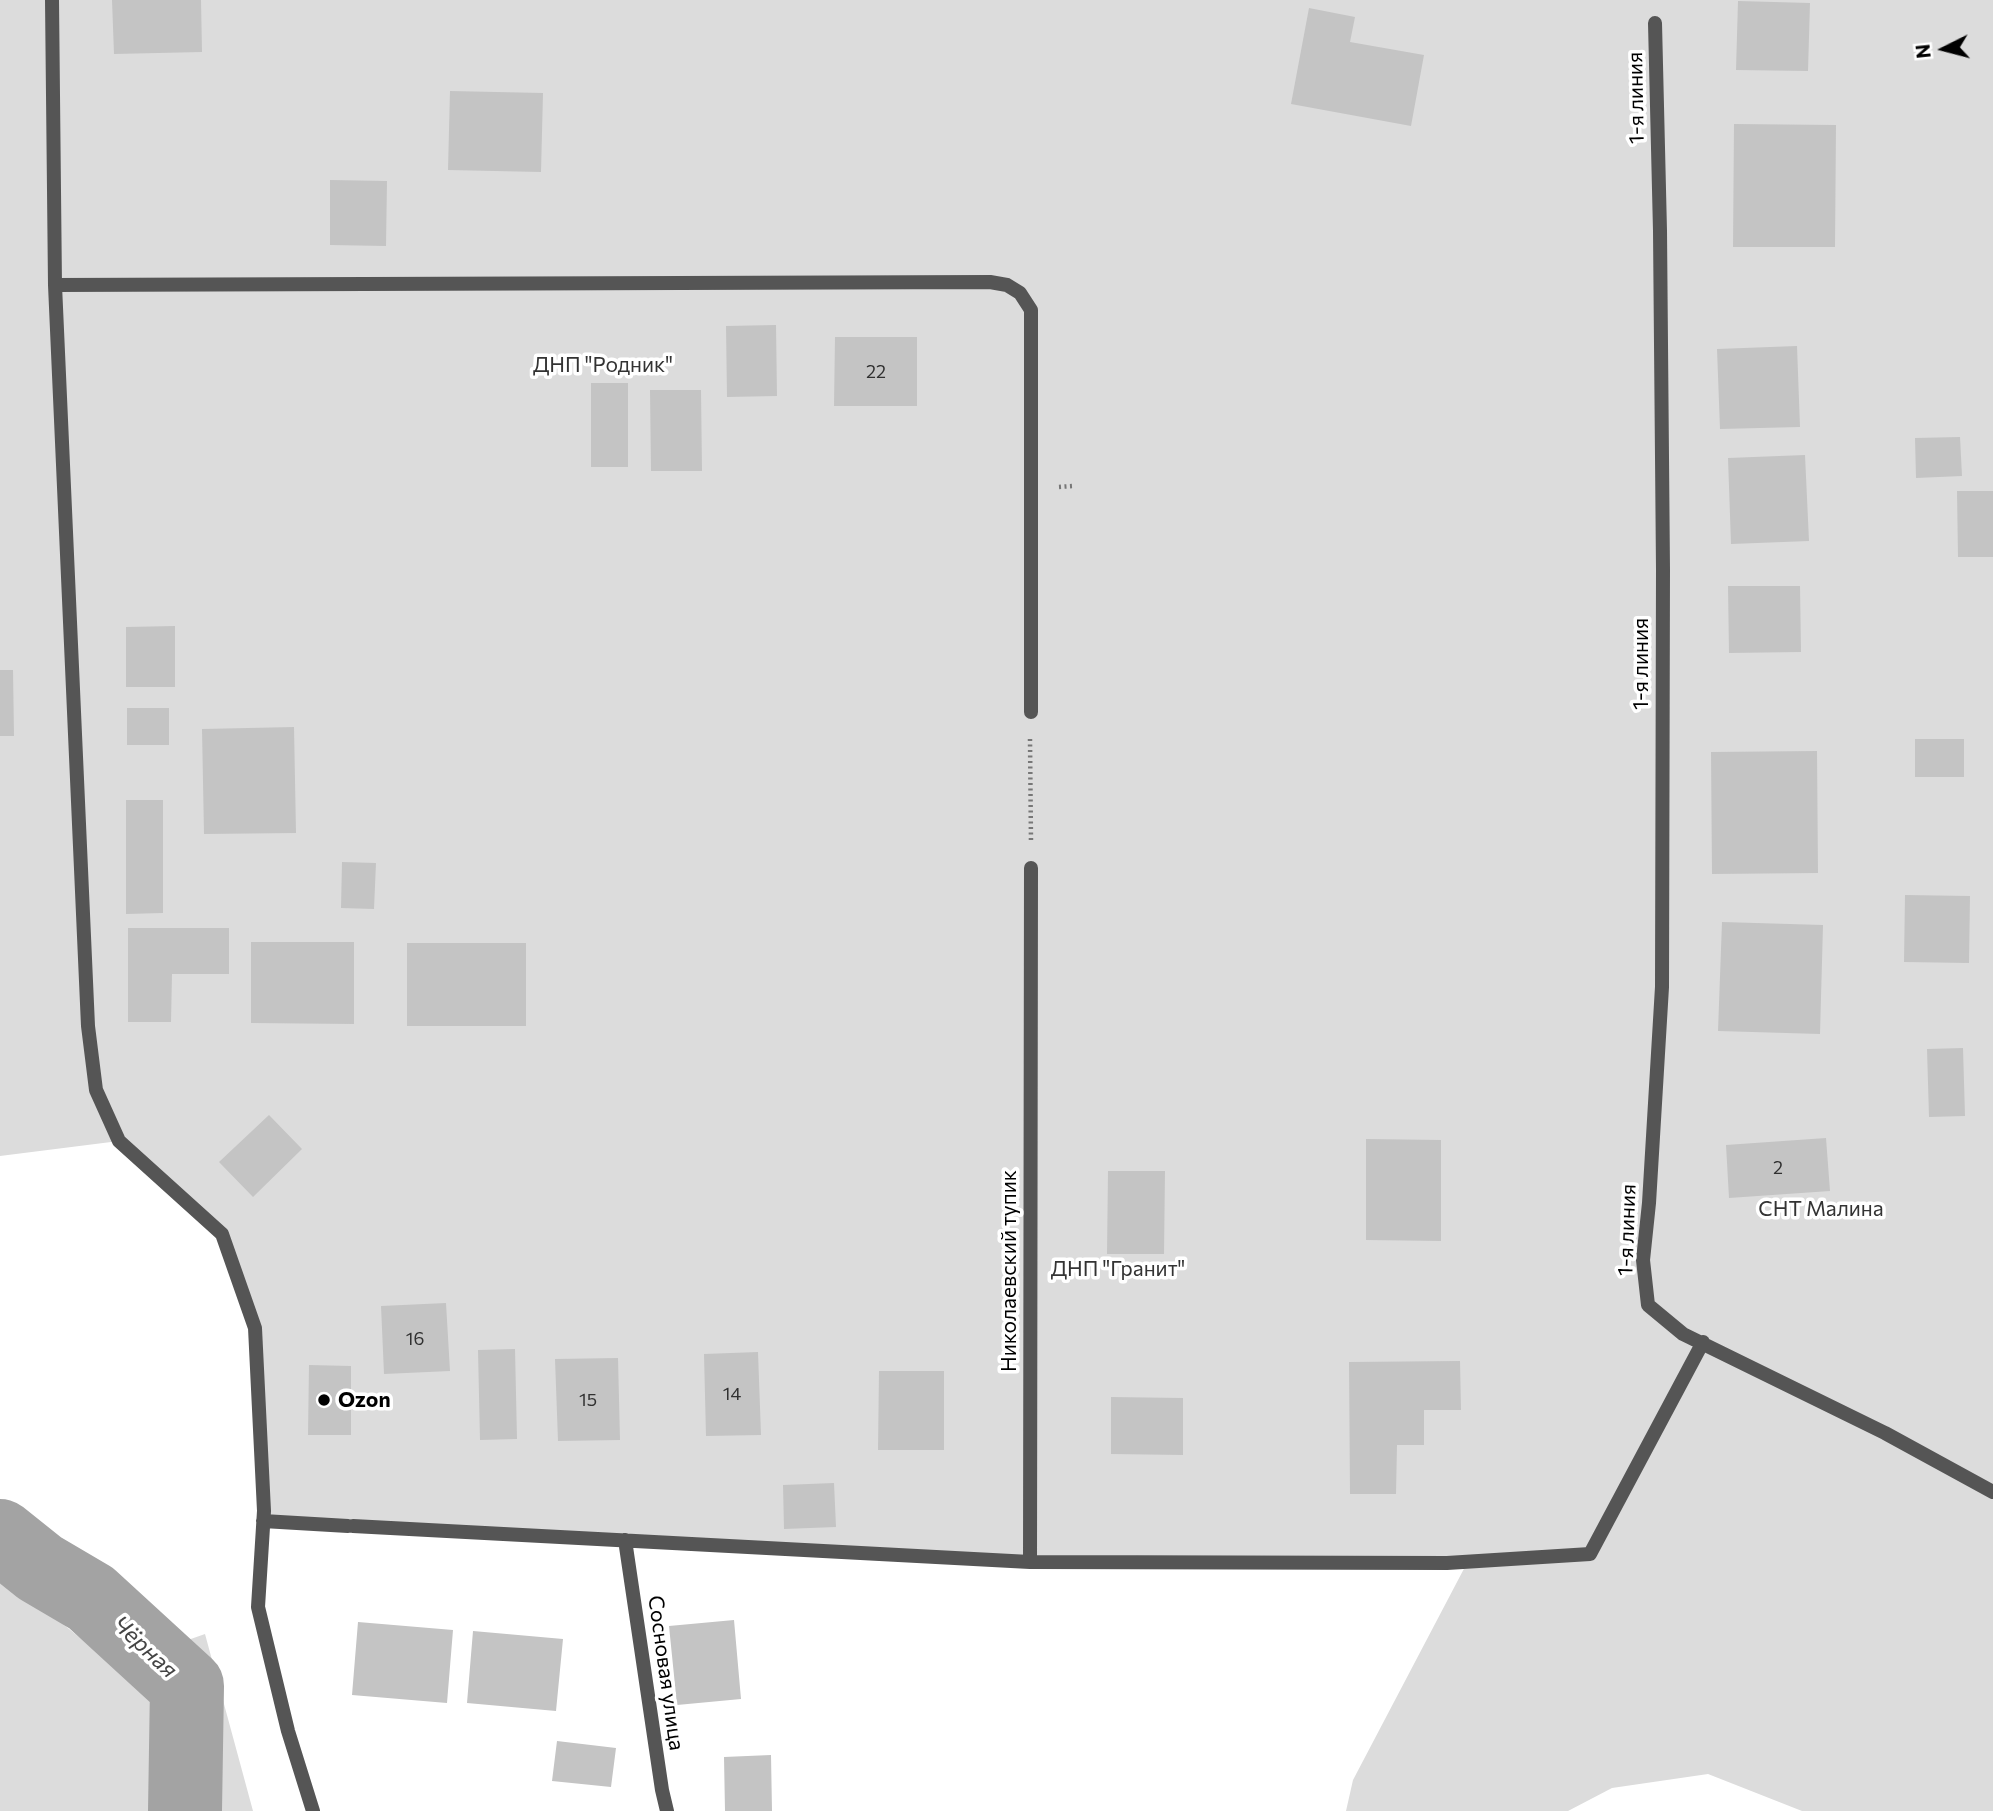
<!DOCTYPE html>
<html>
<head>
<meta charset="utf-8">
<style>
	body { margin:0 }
	#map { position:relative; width:1993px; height:1811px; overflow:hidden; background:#fff; font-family:Commissioner,sans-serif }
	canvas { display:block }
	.north { position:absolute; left:1909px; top:14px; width:70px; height:70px; -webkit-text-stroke:5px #fff; paint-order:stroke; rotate:264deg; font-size:19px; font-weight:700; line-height:28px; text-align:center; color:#000 }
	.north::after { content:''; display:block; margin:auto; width:24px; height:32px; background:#000; clip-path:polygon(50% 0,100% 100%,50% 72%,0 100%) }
</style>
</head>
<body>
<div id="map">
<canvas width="1993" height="1811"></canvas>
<div class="north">N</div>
</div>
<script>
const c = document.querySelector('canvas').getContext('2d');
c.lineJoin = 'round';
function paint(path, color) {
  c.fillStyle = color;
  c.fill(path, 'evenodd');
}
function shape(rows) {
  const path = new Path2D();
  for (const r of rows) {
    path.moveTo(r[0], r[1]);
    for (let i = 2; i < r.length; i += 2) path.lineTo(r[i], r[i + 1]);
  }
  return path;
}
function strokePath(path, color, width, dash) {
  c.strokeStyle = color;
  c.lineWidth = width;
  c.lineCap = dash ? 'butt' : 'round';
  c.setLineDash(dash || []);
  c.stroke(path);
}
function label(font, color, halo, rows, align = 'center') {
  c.font = font + ' Commissioner,sans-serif';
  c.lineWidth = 7;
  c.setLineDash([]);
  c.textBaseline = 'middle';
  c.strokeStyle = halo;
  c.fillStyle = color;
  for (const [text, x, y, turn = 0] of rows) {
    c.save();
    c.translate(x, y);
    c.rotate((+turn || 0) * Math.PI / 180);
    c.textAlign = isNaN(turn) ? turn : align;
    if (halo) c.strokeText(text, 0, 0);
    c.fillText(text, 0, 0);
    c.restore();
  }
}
paint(shape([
	[0,0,1993,0,1993,1811,1802,1811,1708,1774,1612,1788,1568,1811,1346,1811,1353,1780,1467,1563,1113,1563,261,1521,255,1328,222,1234,119,1141,0,1156],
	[0,1572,114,1666,205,1634,253,1811,0,1811]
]), '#dcdcdc');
strokePath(shape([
	[0,1536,40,1568,91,1598,187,1686,185,1811]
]), '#a3a3a3', 74);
paint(shape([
	[112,0,201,0,202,52,114,54],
	[1738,1,1810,3,1808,71,1736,70],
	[1309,8,1355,17,1350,42,1424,55,1411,126,1291,104],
	[450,91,543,93,541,172,448,170],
	[1734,124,1836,125,1835,247,1733,247],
	[330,180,387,181,386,246,330,245],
	[776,325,777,396,727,397,726,326],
	[835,337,917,337,917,406,834,406],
	[1797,346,1800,427,1720,429,1717,349],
	[591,383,628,383,628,467,591,467],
	[650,390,701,390,702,471,651,471],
	[1960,437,1962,476,1916,478,1915,438],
	[1805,455,1809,541,1731,544,1728,458],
	[1957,491,1993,491,1993,557,1958,557],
	[1728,586,1800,586,1801,652,1729,653],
	[175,626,175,687,126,687,126,627],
	[0,670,13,670,14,736,0,736],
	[127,708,169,708,169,745,127,745],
	[294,727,296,833,204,834,202,729],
	[1915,739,1964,739,1964,777,1915,777],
	[1817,751,1818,873,1712,874,1711,752],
	[126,800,163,800,163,913,126,914],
	[342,862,376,863,374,909,341,908],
	[1905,895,1970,896,1969,963,1904,962],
	[1722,922,1823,925,1820,1034,1718,1031],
	[128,928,229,928,229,974,172,974,171,1022,128,1022],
	[251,942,354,942,354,1024,251,1023],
	[407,943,526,943,526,1026,407,1026],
	[1963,1048,1965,1116,1929,1117,1927,1049],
	[269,1115,302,1149,253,1197,219,1162],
	[1826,1138,1830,1191,1729,1198,1726,1145],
	[1366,1139,1441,1140,1441,1241,1366,1240],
	[1108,1171,1165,1171,1164,1254,1107,1254],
	[446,1303,450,1371,384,1374,381,1306],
	[515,1349,517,1439,480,1440,478,1350],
	[758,1352,761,1435,706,1436,704,1354],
	[618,1358,620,1440,558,1441,555,1359],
	[1460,1361,1461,1410,1424,1410,1424,1445,1397,1445,1396,1494,1350,1494,1349,1362],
	[309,1365,351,1366,351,1435,308,1435],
	[879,1371,944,1371,944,1450,878,1450],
	[1111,1397,1183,1398,1183,1455,1111,1454],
	[834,1483,836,1527,784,1529,783,1485],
	[734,1620,741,1699,677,1705,669,1626],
	[358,1622,453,1630,447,1703,352,1695],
	[473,1631,563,1639,556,1711,467,1703],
	[557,1741,616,1748,611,1787,552,1781],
	[771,1755,772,1811,725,1811,724,1757]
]), '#c4c4c4');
strokePath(shape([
	[1059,487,1073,486],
	[1030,739,1031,843]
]), '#777', 4.5, [2, 3.5]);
strokePath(shape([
	[52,0,55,285,88,1026,96,1090,119,1141,222,1234,255,1328,264,1511,258,1607,288,1731,313,1811],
	[1655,23,1660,231,1663,570,1662,987,1649,1203,1643,1260,1648,1305,1683,1334,1885,1433,1993,1492],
	[55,285,990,282,1007,285,1020,293,1031,310,1031,712],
	[263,1521,348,1526],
	[353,1526,1030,1562,1447,1563,1590,1554,1703,1342],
	[625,1540,662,1790,667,1811],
	[1030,1562,1031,868]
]), '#555', 14);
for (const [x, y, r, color] of [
	[324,1400,7,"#000"]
]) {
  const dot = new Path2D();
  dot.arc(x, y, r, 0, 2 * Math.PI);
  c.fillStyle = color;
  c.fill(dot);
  strokePath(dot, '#fff', 2.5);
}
label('18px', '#313131', null, [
	["22",876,372],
	["2",1778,1168],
	["16",415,1339],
	["14",732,1394],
	["15",588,1400]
]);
label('21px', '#000', '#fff', [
	["1-я линия",1636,98,-91],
	["1-я линия",1641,664,-90],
	["1-я линия",1627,1230,-88],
	["Николаевский тупик",1009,1271,-90],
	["Сосновая улица",666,1673,82]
]);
label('21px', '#333', '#fff', [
	["ДНП \"Родник\"",603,365],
	["СНТ Малина",1821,1209],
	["ДНП \"Гранит\"",1118,1269]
]);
label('bold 21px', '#000', '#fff', [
	["Ozon",338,1400]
], 'left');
label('italic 23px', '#444', '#fff', [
	["Чёрная",145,1647,43]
]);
</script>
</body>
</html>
